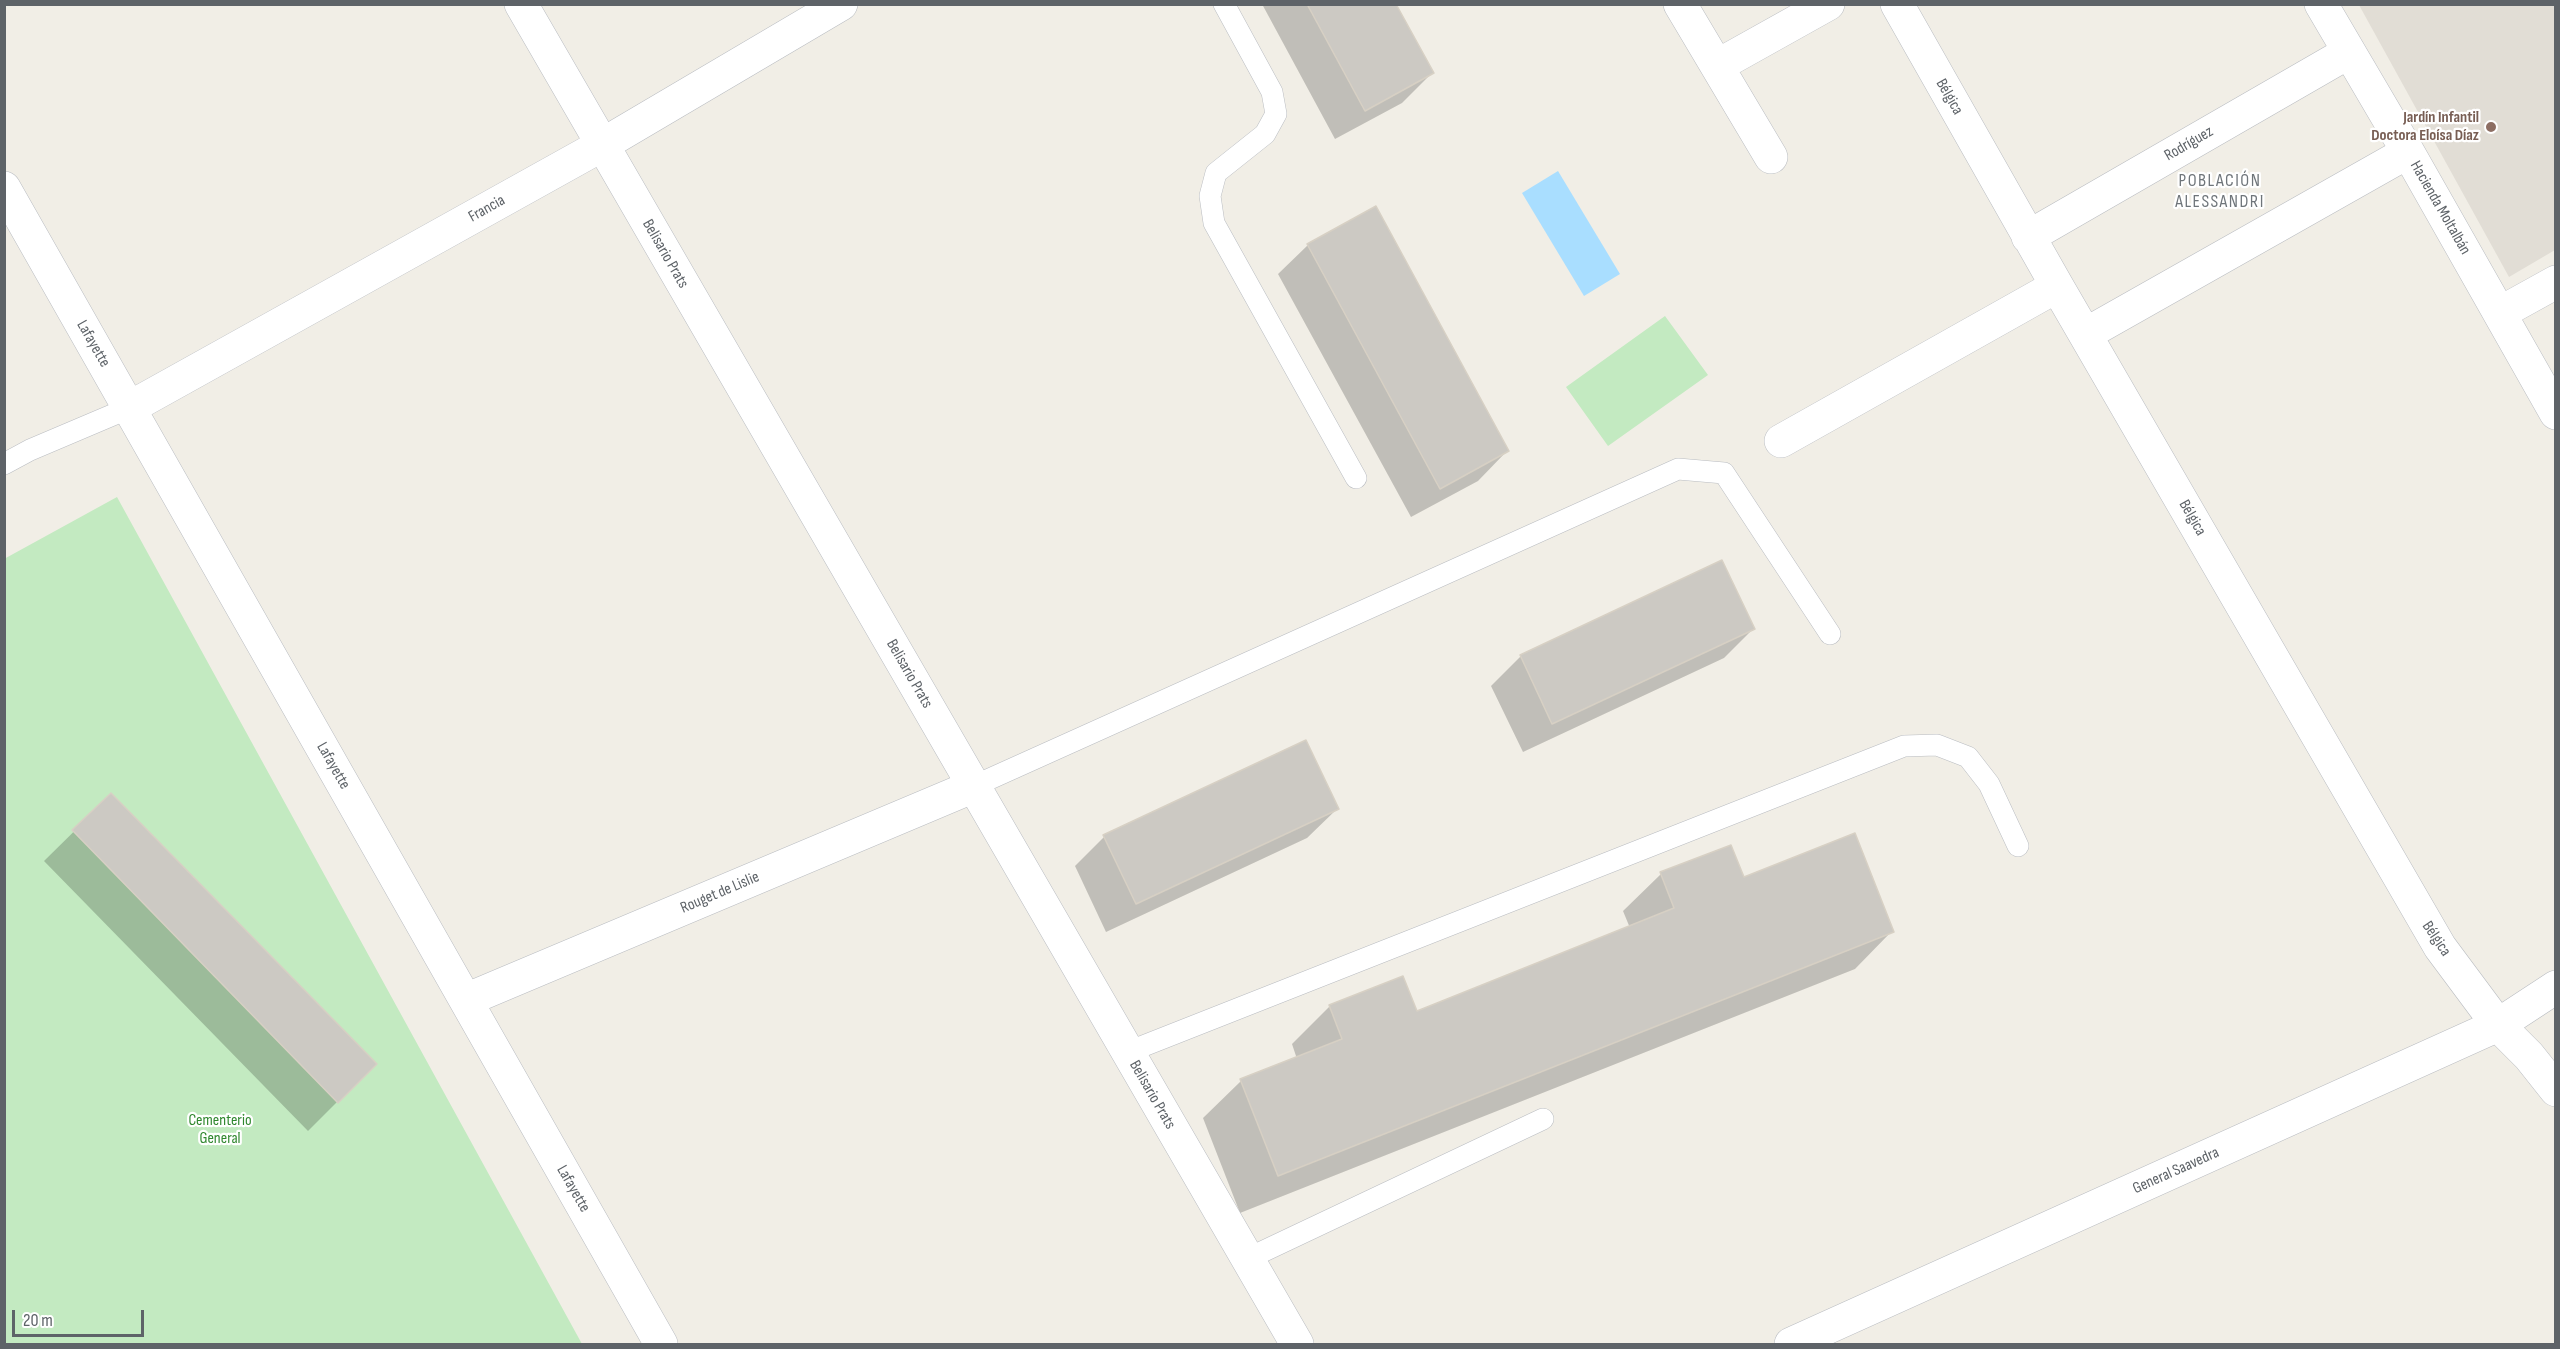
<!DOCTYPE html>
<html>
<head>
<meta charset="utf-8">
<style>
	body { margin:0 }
	#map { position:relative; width:2560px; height:1349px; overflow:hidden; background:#f1eee6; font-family:"Sofia Sans Condensed",sans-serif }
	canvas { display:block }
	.frame { position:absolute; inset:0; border:6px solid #5e6368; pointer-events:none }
	.scale { position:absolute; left:12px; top:1310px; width:132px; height:27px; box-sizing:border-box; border:3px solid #5e6368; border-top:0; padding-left:8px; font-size:18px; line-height:21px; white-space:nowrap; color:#5e6368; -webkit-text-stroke:4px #fff; paint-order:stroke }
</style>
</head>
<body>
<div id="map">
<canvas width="2560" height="1349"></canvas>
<div class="frame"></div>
<div class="scale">20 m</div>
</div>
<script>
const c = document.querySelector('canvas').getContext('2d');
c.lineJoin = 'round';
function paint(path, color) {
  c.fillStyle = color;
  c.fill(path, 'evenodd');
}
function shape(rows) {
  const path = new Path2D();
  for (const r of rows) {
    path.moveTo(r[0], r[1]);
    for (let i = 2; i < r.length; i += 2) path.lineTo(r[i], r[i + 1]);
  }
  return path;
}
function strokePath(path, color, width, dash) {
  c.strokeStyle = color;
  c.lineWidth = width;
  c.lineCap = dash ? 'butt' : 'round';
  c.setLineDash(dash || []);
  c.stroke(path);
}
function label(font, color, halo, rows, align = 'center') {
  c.font = font + ' "Sofia Sans Condensed",sans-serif';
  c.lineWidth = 4.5;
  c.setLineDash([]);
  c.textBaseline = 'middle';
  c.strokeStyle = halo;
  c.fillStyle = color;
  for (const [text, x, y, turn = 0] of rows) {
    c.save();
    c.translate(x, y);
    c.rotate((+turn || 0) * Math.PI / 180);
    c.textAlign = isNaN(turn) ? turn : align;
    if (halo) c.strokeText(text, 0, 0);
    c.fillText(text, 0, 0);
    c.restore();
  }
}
paint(shape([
	[2359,5,2555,5,2555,250,2509,277]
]), '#e1ddd5');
paint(shape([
	[1665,316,1708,375,1608,446,1566,387],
	[117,497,582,1344,5,1344,4,559]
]), '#c3eac1');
paint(shape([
	[1558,171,1620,274,1584,296,1522,193]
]), '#a9deff');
paint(shape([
	[1262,4,1394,4,1432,73,1402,103,1335,139],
	[1308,245,1507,451,1478,481,1411,517,1278,274],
	[1753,629,1724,658,1523,752,1491,686,1521,656],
	[111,795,375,1064,308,1131,44,861],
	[1337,809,1307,838,1106,932,1075,866,1104,837],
	[1661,874,1743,879,1892,931,1855,969,1240,1213,1203,1118,1241,1081,1297,1059,1292,1044,1329,1007,1402,978,1416,1013,1630,928,1623,911]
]), '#0003');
const building = shape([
	[1307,4,1396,4,1434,73,1365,111,1307,4],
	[1376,206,1509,451,1440,489,1307,244,1376,206],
	[1722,560,1755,629,1552,724,1520,655,1722,560],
	[1306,740,1339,809,1136,904,1103,835,1306,740],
	[111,793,377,1064,338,1103,72,830,111,793],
	[1855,833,1894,932,1278,1176,1240,1079,1342,1039,1329,1005,1403,976,1417,1011,1674,908,1660,872,1731,845,1744,877,1855,833]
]);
paint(building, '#ccc9c3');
strokePath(building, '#d7d0c4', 1.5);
const service = shape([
	[1224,4,1272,92,1276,114,1265,134,1216,173,1210,196,1214,223,1356,478],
	[4,464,30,450,129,408],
	[974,786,1678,469,1724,473,1830,634],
	[1128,1052,1904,746,1937,745,1968,757,1989,784,2018,846],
	[1247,1259,1543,1119]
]);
const minor = shape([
	[1680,4,1771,157],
	[1897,4,2057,286,2440,947,2498,1025,2556,987],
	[2321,4,2408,152,2556,413],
	[1717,66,1828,4],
	[4,188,661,1344],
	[2028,237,2349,52],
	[2500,313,2556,282],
	[2086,334,2408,152],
	[129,408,602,145,841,4],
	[1781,441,2057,286],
	[466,1000,974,786]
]);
const tertiary = shape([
	[521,4,1297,1344],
	[1791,1344,2498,1025,2529,1056,2556,1090]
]);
strokePath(service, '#b9bcc1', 22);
strokePath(minor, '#b9bcc1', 34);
strokePath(tertiary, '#b9bcc1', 34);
strokePath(service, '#fff', 21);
strokePath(minor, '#fff', 33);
strokePath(tertiary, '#fff', 33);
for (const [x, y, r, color] of [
	[2491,127,6,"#8d6e63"]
]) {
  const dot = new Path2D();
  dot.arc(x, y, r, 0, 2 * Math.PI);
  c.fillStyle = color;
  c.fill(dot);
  strokePath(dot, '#fff', 2);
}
label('16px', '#5e6368', '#fff', [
	["Bélgica",1949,97,60],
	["Rodríguez",2189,144,-30],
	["Hacienda Moltalbán",2440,208,60],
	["Francia",487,209,-29],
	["Belisario Prats",665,254,60],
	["Lafayette",93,344,60],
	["Bélgica",2192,518,60],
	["Belisario Prats",909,674,60],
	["Lafayette",333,766,60],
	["Rouget de Lislie",720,893,-23],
	["Bélgica",2436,939,56],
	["Belisario Prats",1152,1095,60],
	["General Saavedra",2176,1171,-24],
	["Lafayette",573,1189,60]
]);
label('bold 16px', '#785e54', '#fff', [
	["Jardín Infantil",2479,118],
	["Doctora Eloísa Díaz",2479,136]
], 'right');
label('16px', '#2f872e', '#fff', [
	["Cementerio",220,1121],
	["General",220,1139]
]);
c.letterSpacing = '1.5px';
label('18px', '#6f757a', '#fff', [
	["POBLACIÓN",2220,181],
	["ALESSANDRI",2220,202]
]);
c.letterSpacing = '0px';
</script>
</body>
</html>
